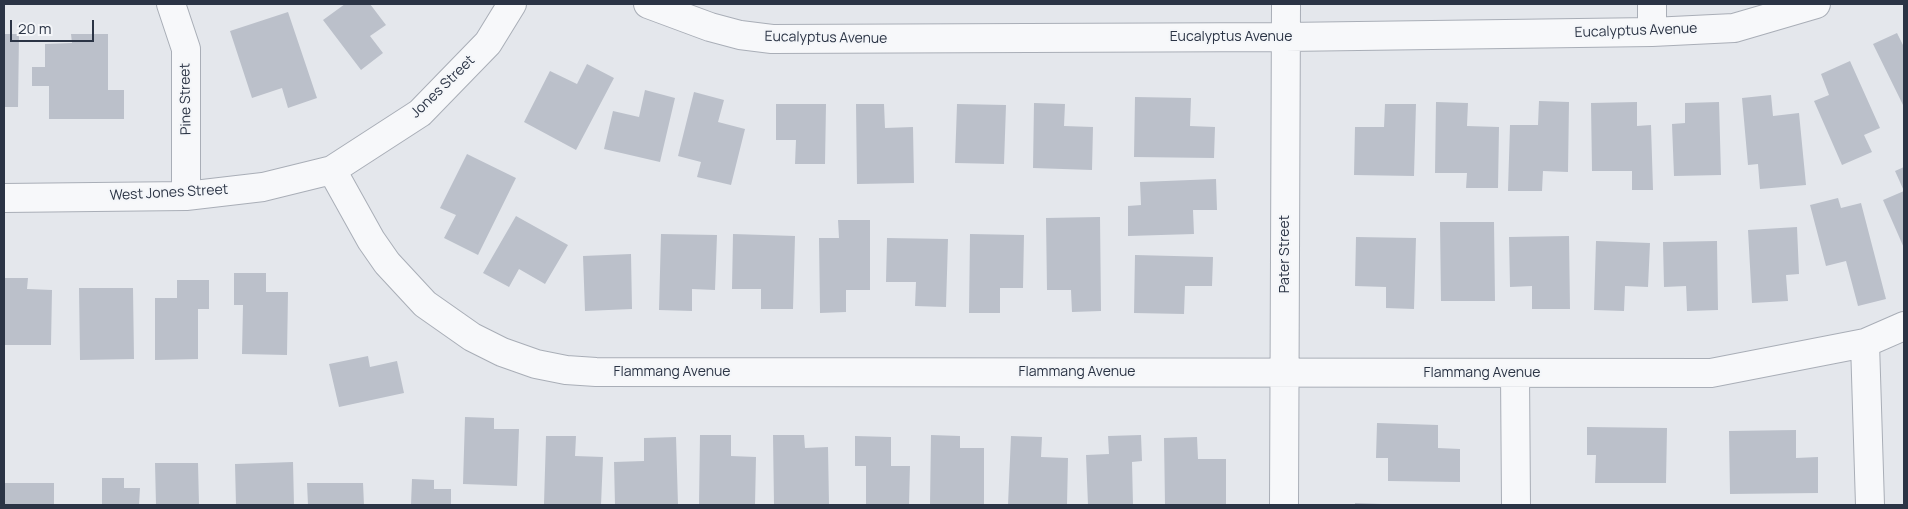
<!DOCTYPE html>
<html>
<head>
<meta charset="utf-8">
<style>
	body { margin:0 }
	#map { position:relative; width:1908px; height:509px; overflow:hidden; background:#e4e7ec; font-family:Manrope,sans-serif }
	canvas { display:block }
	.frame { position:absolute; inset:0; border:5px solid #2b3445; pointer-events:none }
	.scale { position:absolute; left:10px; top:20px; width:84px; height:22px; box-sizing:border-box; border:2px solid #2b3445; border-top:0; padding-left:6px; font-size:15px; line-height:18px; white-space:nowrap; color:#2b3445; -webkit-text-stroke:4px #f4f6f9; paint-order:stroke }
</style>
</head>
<body>
<div id="map">
<canvas width="1908" height="509"></canvas>
<div class="frame"></div>
<div class="scale">20 m</div>
</div>
<script>
const c = document.querySelector('canvas').getContext('2d');
c.lineJoin = 'round';
function paint(path, color) {
  c.fillStyle = color;
  c.fill(path, 'evenodd');
}
function shape(rows) {
  const path = new Path2D();
  for (const r of rows) {
    path.moveTo(r[0], r[1]);
    for (let i = 2; i < r.length; i += 2) path.lineTo(r[i], r[i + 1]);
  }
  return path;
}
function strokePath(path, color, width, dash) {
  c.strokeStyle = color;
  c.lineWidth = width;
  c.lineCap = dash ? 'butt' : 'round';
  c.setLineDash(dash || []);
  c.stroke(path);
}
function label(font, color, halo, rows, align = 'center') {
  c.font = font + ' Manrope,sans-serif';
  c.lineWidth = 4;
  c.setLineDash([]);
  c.textBaseline = 'middle';
  c.strokeStyle = halo;
  c.fillStyle = color;
  for (const [text, x, y, turn = 0] of rows) {
    c.save();
    c.translate(x, y);
    c.rotate((+turn || 0) * Math.PI / 180);
    c.textAlign = isNaN(turn) ? turn : align;
    if (halo) c.strokeText(text, 0, 0);
    c.fillText(text, 0, 0);
    c.restore();
  }
}
paint(shape([
	[345,4,370,4,386,25,370,36,383,53,361,70,323,20],
	[288,12,317,98,288,108,282,88,252,98,230,31],
	[1897,33,1904,47,1904,107,1873,44],
	[4,34,19,34,18,107,4,107],
	[71,34,108,34,108,90,124,90,124,119,49,119,49,86,32,86,32,67,45,67,45,44,72,43],
	[1850,61,1880,128,1864,135,1872,152,1842,165,1814,101,1829,95,1821,74],
	[587,64,614,78,576,150,524,122,550,71,577,84],
	[645,90,675,98,660,162,604,149,613,111,639,117],
	[694,92,724,100,718,122,745,129,731,185,697,177,701,162,678,156],
	[1771,95,1773,116,1799,113,1806,185,1760,189,1758,164,1748,165,1742,98],
	[1135,97,1191,98,1190,126,1215,127,1214,158,1134,157],
	[1539,101,1569,102,1568,172,1543,171,1542,191,1508,191,1510,125,1538,125],
	[1436,102,1468,103,1467,126,1499,127,1498,188,1466,188,1467,173,1435,173],
	[1637,102,1637,126,1651,125,1653,190,1632,190,1632,171,1592,171,1591,103],
	[1719,102,1721,175,1674,176,1672,124,1685,123,1685,103],
	[1034,103,1065,104,1064,126,1093,127,1092,170,1033,168],
	[776,104,826,104,825,164,795,164,796,140,776,140],
	[856,104,884,104,885,128,913,127,914,183,857,184],
	[957,104,1006,105,1004,164,955,163],
	[1385,104,1416,104,1414,176,1354,175,1355,127,1384,127],
	[467,154,516,178,478,255,444,238,456,215,440,208],
	[1904,167,1904,248,1883,200,1904,191,1895,171],
	[1216,179,1217,210,1193,210,1194,234,1128,236,1128,206,1141,205,1140,182],
	[1838,198,1841,208,1861,203,1886,299,1858,306,1846,261,1826,266,1810,205],
	[516,216,568,245,545,284,519,269,509,287,483,273],
	[1100,217,1101,311,1072,312,1071,290,1047,290,1046,218],
	[838,220,870,220,870,290,846,290,846,312,820,313,819,238,839,238],
	[1440,222,1494,222,1495,301,1441,301],
	[1797,227,1799,274,1786,275,1788,301,1752,303,1748,230],
	[661,234,717,235,715,290,692,289,692,311,659,310],
	[733,234,795,236,793,309,761,309,761,289,732,289],
	[970,234,1024,235,1023,288,1000,288,1000,313,969,313],
	[1569,236,1570,309,1532,309,1532,286,1510,287,1509,237],
	[1356,237,1416,238,1414,309,1386,308,1386,287,1355,286],
	[887,238,948,239,946,307,915,306,916,282,886,282],
	[1596,241,1650,243,1648,287,1625,286,1624,311,1594,310],
	[1717,241,1718,310,1687,311,1686,286,1664,287,1663,242],
	[631,254,632,309,585,311,583,256],
	[1135,255,1213,257,1212,286,1185,286,1184,314,1134,313],
	[234,273,266,273,266,292,288,292,287,355,242,354,243,305,234,305],
	[4,278,28,278,27,289,52,290,51,345,4,345],
	[177,280,209,280,209,309,198,309,198,359,155,360,155,298,177,298],
	[79,288,133,288,134,359,80,360],
	[368,356,370,367,397,361,404,393,339,407,329,364],
	[465,417,494,418,494,429,519,429,517,486,463,484],
	[1377,423,1438,425,1438,448,1460,449,1460,482,1388,481,1388,458,1376,458],
	[1587,427,1667,428,1666,483,1595,483,1596,455,1587,455],
	[1796,430,1796,458,1818,457,1818,493,1730,494,1729,431],
	[700,435,731,435,731,456,756,457,755,505,699,504],
	[773,435,804,435,805,448,828,447,829,505,774,505],
	[931,435,960,436,960,448,984,448,984,505,930,505],
	[1141,435,1142,461,1132,462,1133,505,1088,505,1086,455,1109,454,1108,436],
	[546,436,576,436,575,456,603,457,601,505,544,504],
	[855,436,891,437,891,466,910,466,909,505,866,505,866,466,855,466],
	[1011,436,1042,437,1041,457,1068,458,1067,505,1008,505],
	[676,437,678,505,615,505,614,462,644,461,644,438],
	[1197,437,1198,459,1226,459,1226,505,1165,505,1164,438],
	[293,462,294,505,236,505,235,464],
	[155,463,198,463,199,505,156,505],
	[102,478,124,478,124,488,140,488,139,505,102,505],
	[412,479,434,480,434,489,451,489,451,505,411,505],
	[4,483,54,483,54,505,4,505],
	[307,483,363,483,364,505,308,505],
	[1355,503,1382,504,1382,505,1355,505]
]), '#bbc0ca');
const minor = shape([
	[171,4,186,49,186,196],
	[648,4,710,27,740,35,772,39,1285,37,1652,32,1734,28,1816,4],
	[1652,4,1652,32],
	[332,170,371,240,387,263,425,304,472,337,502,352,536,364,566,370,596,372,1711,373,1865,343,1904,326],
	[4,198,186,196,263,187,332,170,420,113,488,43,512,4],
	[1865,343,1870,505],
	[1515,373,1516,505],
	[1284,505,1286,4]
]);
strokePath(minor, '#a9aeb7', 30);
strokePath(minor, '#f7f8fa', 28);
label('14px', '#2b3445', '#f4f6f9', [
	["Eucalyptus Avenue",1636,31,-2],
	["Eucalyptus Avenue",1231,37],
	["Eucalyptus Avenue",826,38,1],
	["Jones Street",443,87,-44],
	["Pine Street",186,99,-91],
	["West Jones Street",169,193,-3],
	["Pater Street",1285,254,-90],
	["Flammang Avenue",672,372],
	["Flammang Avenue",1077,372],
	["Flammang Avenue",1482,373]
]);
</script>
</body>
</html>
